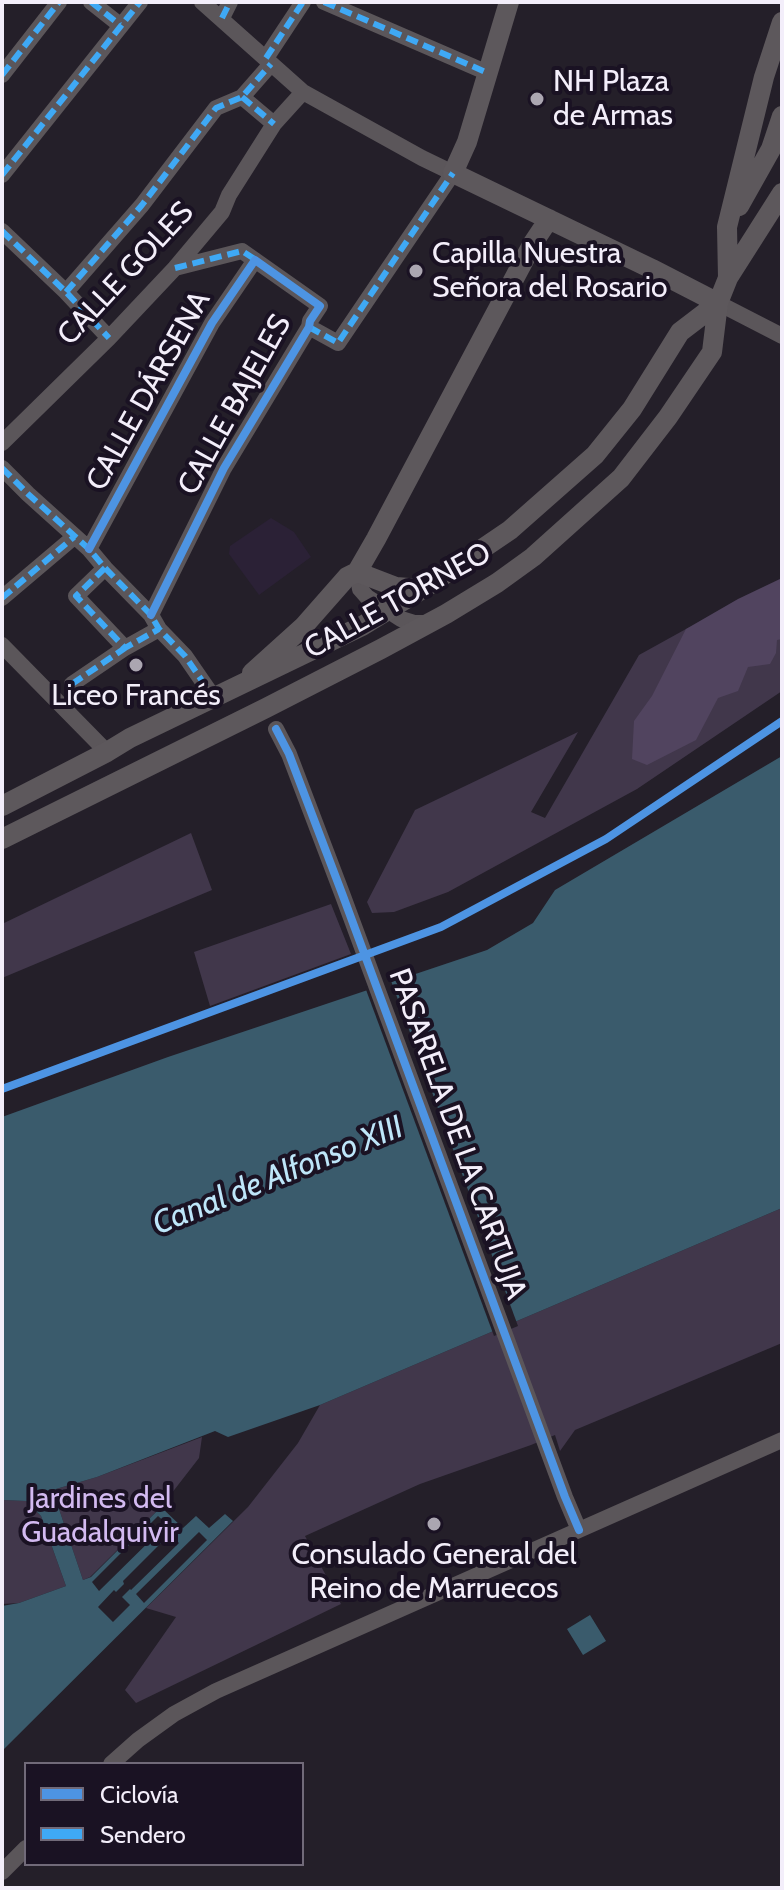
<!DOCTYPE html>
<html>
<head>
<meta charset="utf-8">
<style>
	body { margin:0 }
	#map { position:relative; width:784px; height:1890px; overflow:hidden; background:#241f29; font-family:Cabin,sans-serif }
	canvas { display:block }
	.frame { position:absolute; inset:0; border:4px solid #f3eefa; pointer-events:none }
	.legend { position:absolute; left:24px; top:1762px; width:280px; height:104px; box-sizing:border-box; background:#1a1223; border:2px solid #716a79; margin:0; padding:10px 14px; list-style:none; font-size:24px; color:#f3eefa }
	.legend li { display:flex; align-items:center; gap:16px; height:40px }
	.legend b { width:40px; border:2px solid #716a79 }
</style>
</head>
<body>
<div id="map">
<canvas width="784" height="1890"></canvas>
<div class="frame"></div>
<ul class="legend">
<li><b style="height:10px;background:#4d94e3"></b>Ciclovía</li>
<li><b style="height:10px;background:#3fa9f5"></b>Sendero</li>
</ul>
</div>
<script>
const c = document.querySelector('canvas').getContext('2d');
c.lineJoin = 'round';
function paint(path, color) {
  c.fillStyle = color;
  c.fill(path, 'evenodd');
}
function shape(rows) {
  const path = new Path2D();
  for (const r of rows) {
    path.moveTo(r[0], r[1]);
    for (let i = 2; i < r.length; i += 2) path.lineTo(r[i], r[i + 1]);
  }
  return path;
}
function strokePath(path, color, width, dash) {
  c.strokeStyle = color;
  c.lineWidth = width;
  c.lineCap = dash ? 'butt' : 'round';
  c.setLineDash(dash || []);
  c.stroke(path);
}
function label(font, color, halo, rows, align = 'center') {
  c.font = font + ' Cabin,sans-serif';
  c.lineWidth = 8;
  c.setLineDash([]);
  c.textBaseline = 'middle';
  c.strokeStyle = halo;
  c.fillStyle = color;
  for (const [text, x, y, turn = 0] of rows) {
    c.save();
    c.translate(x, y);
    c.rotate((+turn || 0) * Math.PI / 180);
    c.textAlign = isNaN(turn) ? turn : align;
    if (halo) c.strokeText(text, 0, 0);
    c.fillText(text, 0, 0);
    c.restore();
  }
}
paint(shape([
	[271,518,294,532,311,557,259,595,229,554,230,546]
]), '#2b2136');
paint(shape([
	[782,584,782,691,637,789,448,892,394,912,372,913,367,902,415,810,578,732,531,812,545,818,639,655,686,629],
	[191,833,212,890,2,978,2,924],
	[331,904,351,954,210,1006,194,952],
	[782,1208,782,1343,575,1430,560,1451,555,1435,531,1445,420,1484,305,1536,341,1604,136,1703,125,1690,176,1617,146,1608,248,1507,298,1443,320,1405],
	[202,1437,199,1458,161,1507,90,1577,83,1580,59,1509,56,1489,97,1477],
	[2,1500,26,1501,41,1516,66,1586,19,1603,2,1604]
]), '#41374b');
paint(shape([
	[782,578,782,639,777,640,776,653,770,664,748,667,738,691,718,698,696,740,647,765,632,759,634,721,652,696,686,629,738,599]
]), '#51445f');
paint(shape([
	[782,756,782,1208,320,1405,228,1437,215,1431,97,1477,56,1489,59,1509,83,1580,91,1577,161,1507,183,1528,196,1516,209,1528,225,1514,233,1521,2,1751,2,1606,19,1603,66,1586,41,1516,26,1501,2,1500,2,1117,168,1057,487,950,533,923,555,890],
	[158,1516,167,1524,99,1591,92,1582],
	[199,1532,207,1540,144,1603,136,1594],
	[170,1534,179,1543,131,1590,130,1589,122,1597,130,1605,113,1622,98,1607,114,1590,116,1592,124,1584,123,1581],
	[590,1615,606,1641,583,1655,567,1629]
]), '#3a5b6c');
paint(shape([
	[390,978,518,1326,494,1336,365,987]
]), '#241f29');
strokePath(shape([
	[91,2,120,25],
	[202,2,303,92,422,158,453,173,338,343,309,327],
	[324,2,488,73],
	[222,18,230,2],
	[266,58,303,2],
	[2,75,59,2],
	[242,97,274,124],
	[2,175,140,2],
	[2,231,66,292,109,338],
	[66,292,142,205,216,108,242,97,271,64],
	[718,303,782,336],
	[2,443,109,338,175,268,222,212,229,195,274,124,303,92],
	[2,468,28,494,89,549,105,568,151,615,159,629,185,656,214,698],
	[89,549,212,323,255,260],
	[105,568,76,596,125,648,159,629],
	[357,572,360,589,367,597,401,619,414,623,429,623],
	[2,598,74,537],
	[151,615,224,468,309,327,310,321,320,306,242,251,175,268],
	[2,645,107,752],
	[72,684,125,648],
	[276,729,289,754,343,896,565,1497,579,1530],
	[111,1764,138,1740,174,1714,216,1691,782,1440],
	[2,1872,26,1848]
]), '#5b565a', 16);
strokePath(shape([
	[509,2,467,142,453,173,652,269,718,303],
	[739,206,771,149,782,116],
	[728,278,727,227,764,77,782,22],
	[357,572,396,587,422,589],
	[252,673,303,627,347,577,357,572,376,539,533,243,549,219],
	[2,806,107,752,130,738,362,626,429,585,510,530,595,455,632,409,680,332,718,303],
	[2,839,266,708,381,649,446,614,497,583,533,557,621,478,668,417,712,352,718,303,728,278,782,193]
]), '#5d585c', 20);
strokePath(shape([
	[91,2,120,25],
	[324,2,488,73],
	[222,18,230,2],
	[266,58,303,2],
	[2,75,59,2],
	[242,97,274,124],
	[2,175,140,2],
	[2,231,66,292,109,338],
	[175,268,242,251,259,262],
	[66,292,142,205,216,108,242,97,271,64],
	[309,327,338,343,453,173],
	[2,468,28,494,89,549,105,568,151,615,159,629,185,656,214,698],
	[105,568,76,596,125,648,159,629],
	[2,598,74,537],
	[72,684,125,648]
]), '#3fa9f5', 6, [12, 6]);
strokePath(shape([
	[89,549,212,323,255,260,320,306,310,321,309,327,224,468,151,615],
	[276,729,289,754,343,896,565,1497,579,1530],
	[2,1089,441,927,606,839,782,721]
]), '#4d94e3', 8);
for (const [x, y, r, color] of [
	[537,99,8,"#aba6b1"],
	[416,271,8,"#aba6b1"],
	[136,665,8,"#aba6b1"],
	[434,1524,8,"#aba6b1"]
]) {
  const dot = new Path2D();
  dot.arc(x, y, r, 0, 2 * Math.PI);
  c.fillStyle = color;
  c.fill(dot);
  strokePath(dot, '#1a1223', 3);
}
label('30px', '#f3eefa', '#1a1223', [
	["NH Plaza",553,82],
	["de Armas",553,116],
	["Capilla Nuestra",432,254],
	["Señora del Rosario",432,288],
	["Liceo Francés",136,696,"center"],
	["Consulado General del",434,1555,"center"],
	["Reino de Marruecos",434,1589,"center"]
], 'left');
label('30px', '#f3eefa', '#1a1223', [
	["CALLE GOLES",126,274,-47],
	["CALLE DÁRSENA",149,391,-61],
	["CALLE BAJELES",235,405,-61],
	["CALLE TORNEO",398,601,-29],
	["PASARELA DE LA CARTUJA",457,1134,70]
]);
label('30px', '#d3baf1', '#1a1223', [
	["Jardines del",100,1499],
	["Guadalquivir",100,1533]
]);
label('italic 32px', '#bee6f9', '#1a1223', [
	["Canal de Alfonso XIII",278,1176,-22]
]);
</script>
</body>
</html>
